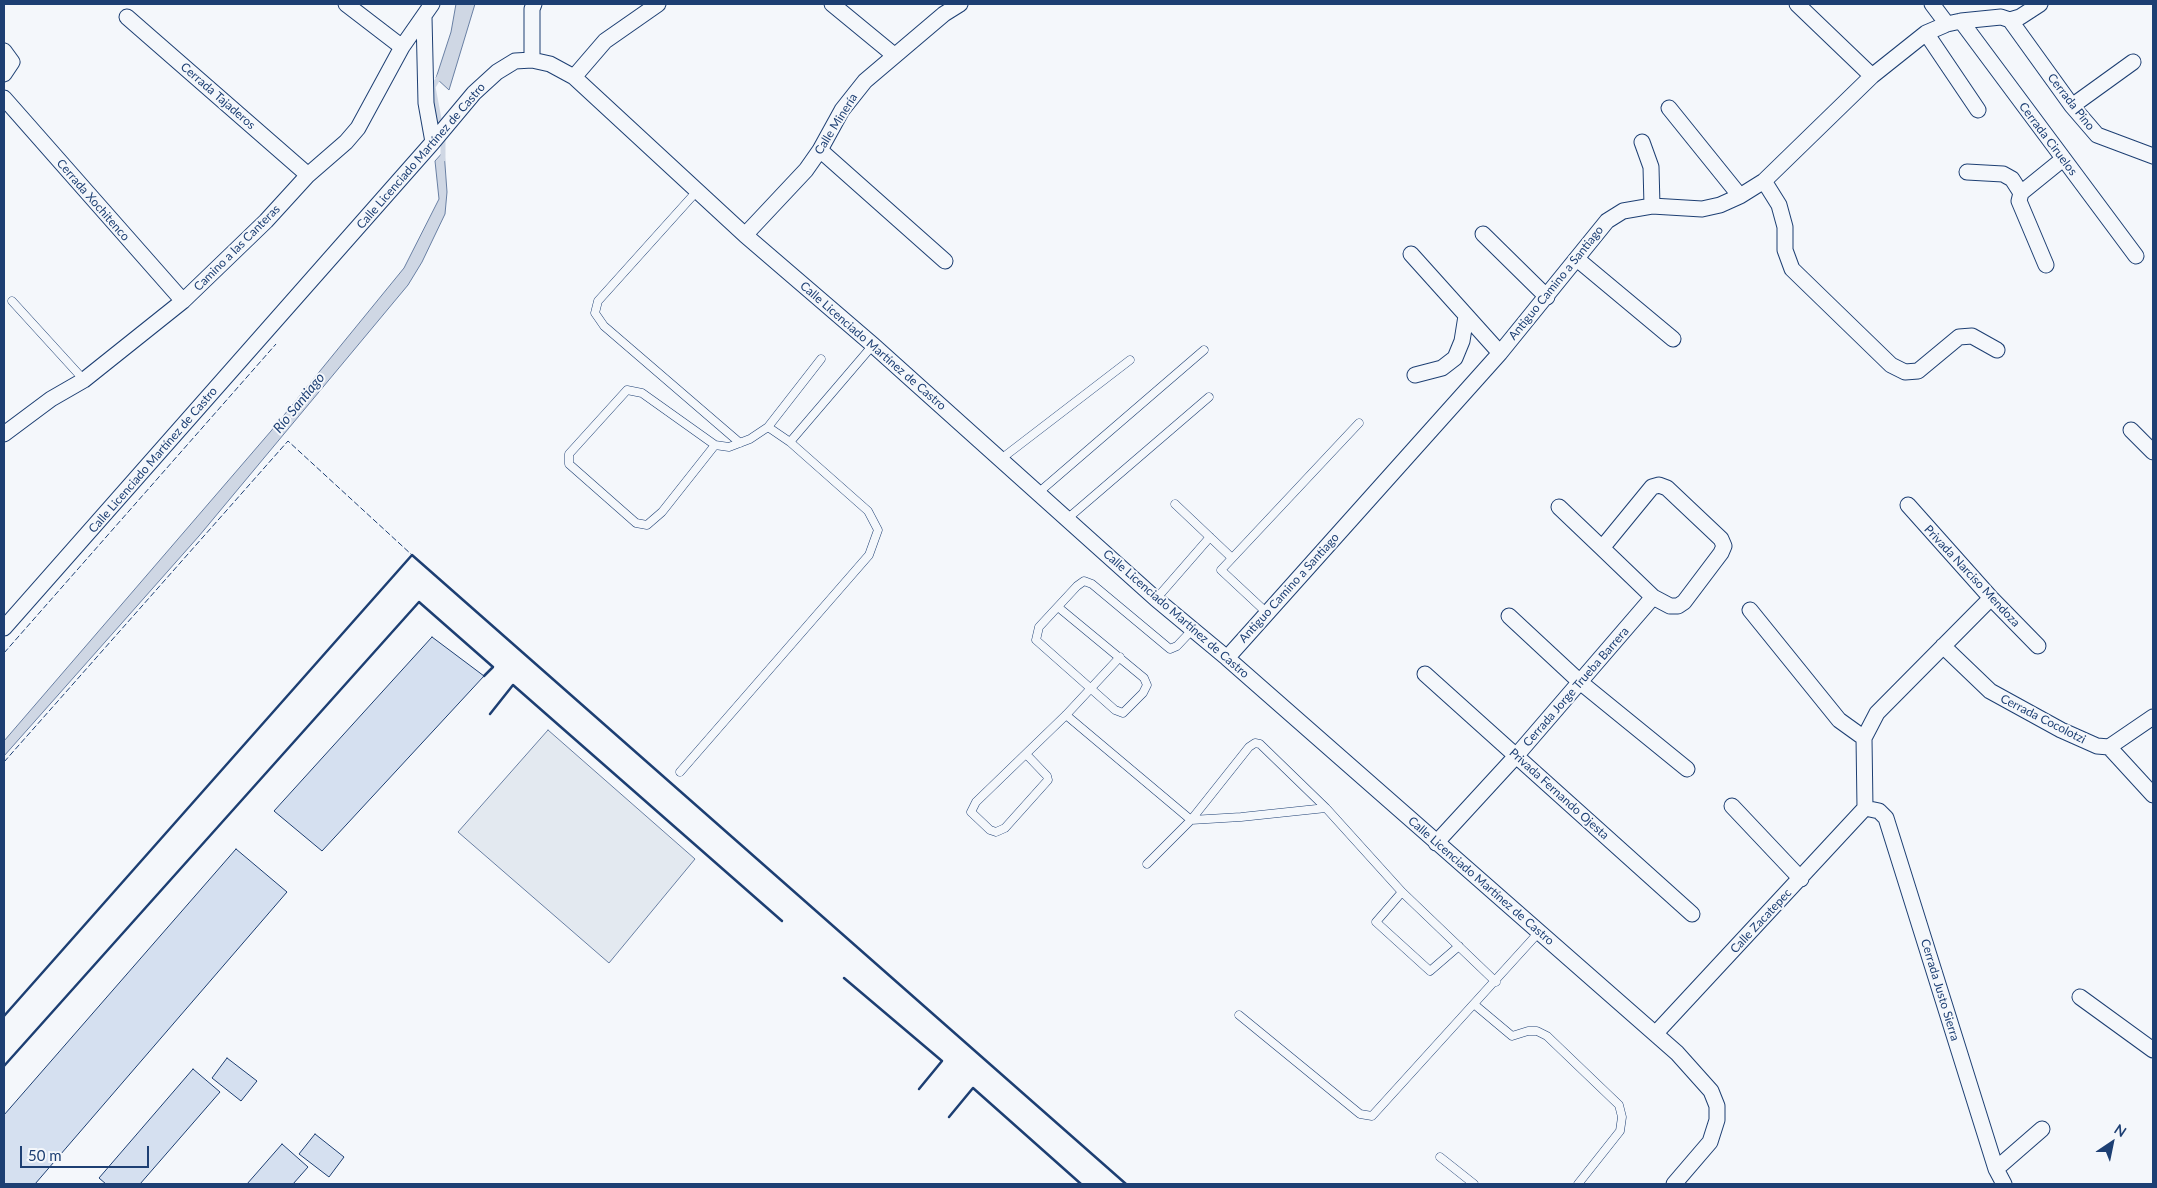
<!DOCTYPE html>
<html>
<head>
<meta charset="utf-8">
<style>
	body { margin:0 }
	#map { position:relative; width:2157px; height:1188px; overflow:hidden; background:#f4f7fb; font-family:Lato,sans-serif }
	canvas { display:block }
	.frame { position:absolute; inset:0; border:5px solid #1d3f73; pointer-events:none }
	.north { position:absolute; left:2087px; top:1118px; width:50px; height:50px; -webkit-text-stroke:4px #f4f7fb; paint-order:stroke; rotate:34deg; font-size:14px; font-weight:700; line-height:20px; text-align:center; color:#1d3f73 }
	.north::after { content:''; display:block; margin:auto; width:18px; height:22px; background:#1d3f73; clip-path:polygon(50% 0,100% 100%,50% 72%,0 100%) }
	.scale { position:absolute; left:20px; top:1146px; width:129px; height:22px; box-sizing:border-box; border:2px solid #1d3f73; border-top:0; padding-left:6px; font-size:15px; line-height:18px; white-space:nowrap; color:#1d3f73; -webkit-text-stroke:4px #f4f7fb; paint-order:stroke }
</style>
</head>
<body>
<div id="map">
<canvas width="2157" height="1188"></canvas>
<div class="frame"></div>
<div class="north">N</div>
<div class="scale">50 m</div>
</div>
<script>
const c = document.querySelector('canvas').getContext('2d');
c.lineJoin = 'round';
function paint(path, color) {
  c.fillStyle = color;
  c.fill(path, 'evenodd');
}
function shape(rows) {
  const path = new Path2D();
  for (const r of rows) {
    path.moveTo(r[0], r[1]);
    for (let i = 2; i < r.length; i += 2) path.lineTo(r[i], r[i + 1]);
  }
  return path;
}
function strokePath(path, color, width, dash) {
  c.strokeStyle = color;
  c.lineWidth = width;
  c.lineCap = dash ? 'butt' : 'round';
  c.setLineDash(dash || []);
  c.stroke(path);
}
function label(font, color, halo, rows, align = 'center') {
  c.font = font + ' Lato,sans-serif';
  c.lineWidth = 4;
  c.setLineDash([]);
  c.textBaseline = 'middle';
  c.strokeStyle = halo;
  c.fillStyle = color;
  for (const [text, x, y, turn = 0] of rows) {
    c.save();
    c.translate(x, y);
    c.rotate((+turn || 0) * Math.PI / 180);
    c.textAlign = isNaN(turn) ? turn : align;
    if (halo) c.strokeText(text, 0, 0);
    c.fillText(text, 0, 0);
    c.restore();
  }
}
const green = shape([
	[548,730,695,859,609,963,458,832,548,730]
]);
paint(green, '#e3e9f0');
strokePath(green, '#687fa3', 1);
const water = shape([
	[456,4,475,4,449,90,436,78,451,32,456,4],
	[444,151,447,192,445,214,422,262,408,285,199,536,4,756,4,741,271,431,404,268,439,199,435,161,444,151]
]);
paint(water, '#cfd7e4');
strokePath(water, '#687fa3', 1);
strokePath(shape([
	[441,74,433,87,443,140,443,159]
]), '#cfd7e4', 5);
const building = shape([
	[432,637,484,676,322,851,274,811,432,637],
	[236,849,287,892,35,1184,4,1184,4,1115,236,849],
	[227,1058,257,1081,241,1101,212,1078,227,1058],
	[193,1069,220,1092,140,1184,106,1184,99,1178,193,1069],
	[315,1134,344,1157,329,1177,299,1154,315,1134],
	[282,1144,308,1167,293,1184,247,1184,282,1144]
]);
paint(building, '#d5e0f0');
strokePath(building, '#1d3f73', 1);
const lane = shape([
	[697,191,598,301,595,313,604,326,740,443],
	[12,301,84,380],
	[790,442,768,427,821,359],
	[715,445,662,512,647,525,636,523,569,464,569,454,627,390,642,393,715,445,729,447,750,439,768,427],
	[1001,459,1130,360],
	[1038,493,1204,350],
	[1175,504,1232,558],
	[1067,519,1209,397],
	[1156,599,1210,537],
	[1058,607,1144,678,1147,685,1143,693,1123,713,1115,710,1036,640,1039,627,1077,586,1084,581,1092,584,1170,649,1177,646,1193,629],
	[1266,612,1221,570,1359,423],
	[1066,715,1191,820,1249,747,1255,743,1260,744,1326,808],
	[1026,754,1047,776,1048,780,1005,828,996,832,990,830,971,812,976,802,1066,715,1120,657],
	[680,772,869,555,878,530,868,511,790,442,873,345],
	[1147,864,1191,820,1241,817,1326,808,1402,892,1496,982],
	[1402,892,1376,922,1430,971,1459,946],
	[1475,1005,1512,1036,1528,1031,1537,1031,1547,1036,1619,1105,1622,1117,1620,1131,1578,1184],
	[1239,1015,1360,1114,1372,1116,1540,931],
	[1440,1157,1474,1184]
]);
const street = shape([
	[346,4,402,47],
	[832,4,894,55],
	[1797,4,1872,76],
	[1932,4,1947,24],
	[127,17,308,175],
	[424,17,426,103,433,142],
	[2010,20,2072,106,2097,135,2153,156],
	[1961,21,2136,256],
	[1926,33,1978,110],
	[4,51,12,62,4,74],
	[532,60,532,9,534,4],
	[574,77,605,41,658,4],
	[4,98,183,301],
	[2072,106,2133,62],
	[1669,108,1740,196],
	[1642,142,1651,167,1652,206],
	[820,150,945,261],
	[1967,172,2003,174,2012,179,2021,193],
	[1764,181,1779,205,1785,227,1785,250,1792,269,1891,365,1905,372,1918,371,1959,337,1972,336,1997,350],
	[1483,234,1547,297],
	[745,235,806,170,820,150,842,110,865,81,944,14,960,4],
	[1411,254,1500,353],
	[1577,259,1673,339],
	[2046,265,2019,201,2021,193,2063,159],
	[1415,375,1442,368,1455,358,1462,341,1466,316],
	[2131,430,2153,452],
	[4,434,51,399,84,380,183,301,266,221,308,175,346,142,358,128,402,47,432,4],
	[1908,505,1991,598,2038,646],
	[1559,507,1602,548,1653,597,1670,606,1678,606,1684,602,1721,553,1724,546,1721,539,1667,488,1659,485,1652,487,1602,548],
	[1750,610,1839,720,1864,738,1865,808],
	[1509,616,1580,682,1687,769],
	[4,628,433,142,474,93,497,72,515,61,532,60,550,64,574,77,745,235,873,345,1156,599,1227,658,1677,1053,1711,1091,1717,1106,1717,1120,1710,1142,1674,1184],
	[1943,646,1990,691,2061,730,2097,746,2109,747,2153,717],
	[1227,658,1500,353,1607,221,1623,211,1652,206,1702,209,1720,205,1740,196,1764,181,1872,76,1926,33,1947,24,1961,21,2001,17,2010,20,2020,17,2040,4],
	[1425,674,1692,914],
	[1864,738,1877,713,1991,598],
	[2109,747,2153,795],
	[1732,806,1801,879],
	[1865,808,1879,811,1886,818,1996,1169,2004,1184],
	[1436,843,1516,756,1653,597],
	[2080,997,2153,1050],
	[1656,1033,1865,808],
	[1996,1169,2042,1129]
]);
strokePath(lane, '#1d3f73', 9);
strokePath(street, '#1d3f73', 17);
strokePath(lane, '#f4f7fb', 8);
strokePath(street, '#f4f7fb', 15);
strokePath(shape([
	[4,653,276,344],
	[4,762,288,441,412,555]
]), '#1d3f73', 1, [6, 2.5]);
strokePath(shape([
	[490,714,513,685,782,921],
	[844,978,942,1061,919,1089],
	[4,1016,412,555,1126,1184],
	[4,1066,419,602,493,667,484,676],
	[949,1117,973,1088,1081,1184]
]), '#1d3f73', 2.5);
label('12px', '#1d3f73', '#f4f7fb', [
	["Cerrada Tajaderos",218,96,41],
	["Cerrada Pino",2071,102,52],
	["Calle Minería",836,124,-58],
	["Cerrada Ciruelos",2048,139,53],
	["Calle Licenciado Martínez de Castro",421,156,-49],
	["Cerrada Xochitenco",93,200,49],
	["Camino a las Canteras",237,248,-45],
	["Antiguo Camino a Santiago",1556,283,-51],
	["Calle Licenciado Martínez de Castro",873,346,41],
	["Calle Licenciado Martínez de Castro",153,460,-49],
	["Privada Narciso Mendoza",1972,576,47],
	["Antiguo Camino a Santiago",1289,588,-48],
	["Calle Licenciado Martínez de Castro",1176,614,41],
	["Cerrada Jorge Trueba Barrera",1576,687,-49],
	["Cerrada Cocolotzi",2043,719,27],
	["Privada Fernando Ojesta",1559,794,42],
	["Calle Licenciado Martínez de Castro",1481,881,41],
	["Calle Zacatepec",1761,921,-47],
	["Cerrada Justo Sierra",1940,990,73]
]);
label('italic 14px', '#1d3f73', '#f4f7fb', [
	["Río Santiago",299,403,-51]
]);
</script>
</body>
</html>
